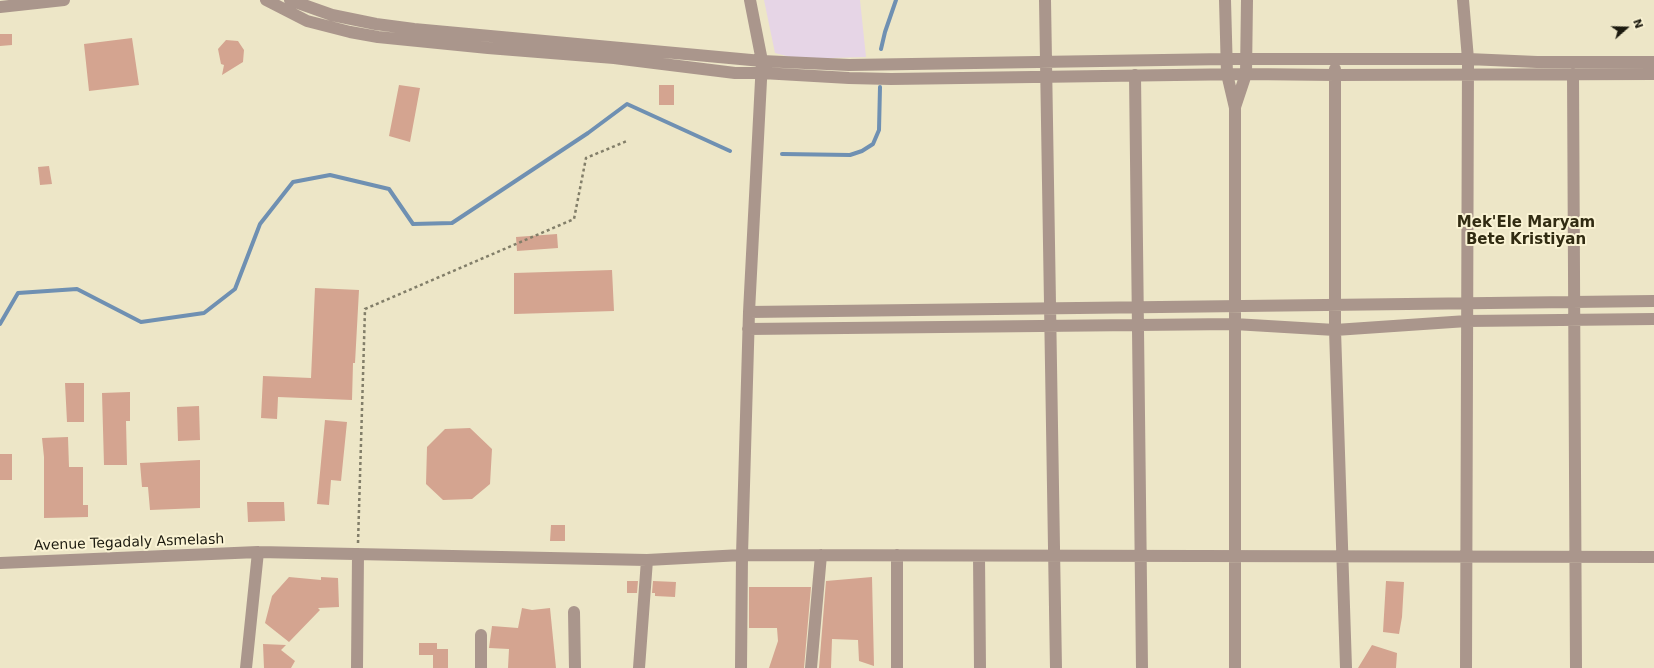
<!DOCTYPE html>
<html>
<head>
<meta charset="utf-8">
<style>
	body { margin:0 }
	#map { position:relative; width:1654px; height:668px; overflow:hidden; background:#ede6c7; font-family:"DejaVu Sans",sans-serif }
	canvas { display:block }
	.north { position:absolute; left:1606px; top:8px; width:40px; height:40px; -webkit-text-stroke:3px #faf3d4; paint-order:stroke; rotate:70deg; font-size:11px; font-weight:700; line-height:16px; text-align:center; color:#1c1a0f }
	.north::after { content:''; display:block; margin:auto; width:14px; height:18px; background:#1c1a0f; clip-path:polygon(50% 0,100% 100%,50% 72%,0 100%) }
</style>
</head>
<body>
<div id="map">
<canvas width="1654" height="668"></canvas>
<div class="north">N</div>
</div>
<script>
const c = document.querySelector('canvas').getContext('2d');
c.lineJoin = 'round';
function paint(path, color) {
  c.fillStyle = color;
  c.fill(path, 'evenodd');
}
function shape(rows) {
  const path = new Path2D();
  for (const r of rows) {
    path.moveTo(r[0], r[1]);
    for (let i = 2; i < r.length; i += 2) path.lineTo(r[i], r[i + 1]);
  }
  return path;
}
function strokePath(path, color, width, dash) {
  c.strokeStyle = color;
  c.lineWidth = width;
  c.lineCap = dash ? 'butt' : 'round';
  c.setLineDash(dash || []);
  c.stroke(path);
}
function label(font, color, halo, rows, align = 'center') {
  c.font = font + ' "DejaVu Sans",sans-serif';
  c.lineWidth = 4;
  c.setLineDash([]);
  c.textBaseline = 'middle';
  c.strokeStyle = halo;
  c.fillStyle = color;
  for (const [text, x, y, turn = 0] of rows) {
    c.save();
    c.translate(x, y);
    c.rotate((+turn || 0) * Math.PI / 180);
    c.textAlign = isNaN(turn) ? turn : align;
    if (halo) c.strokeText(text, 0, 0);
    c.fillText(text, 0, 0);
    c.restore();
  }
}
paint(shape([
	[764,0,860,0,866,57,798,59,775,53]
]), '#e6d5e6');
strokePath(shape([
	[881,49,885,32,896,0],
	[782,154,850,155,862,151,873,144,879,130,880,87],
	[0,324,18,293,77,289,141,322,204,313,235,289,260,224,293,182,330,175,389,189,413,224,452,223,588,133,627,104,730,151]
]), '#6f90b2', 4);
paint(shape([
	[0,34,12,34,12,45,0,46],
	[132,38,139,85,89,91,84,44],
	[226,40,238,41,244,50,243,62,222,75,224,65,221,64,218,49],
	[399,85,420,88,410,142,389,136],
	[659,85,674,85,674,105,659,105],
	[49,166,52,184,40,185,38,167],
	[557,234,558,248,517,251,516,237],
	[612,270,614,311,514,314,514,273],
	[315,288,359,290,355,363,353,363,352,400,278,397,277,419,261,418,263,376,311,378],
	[65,383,84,383,84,422,67,422],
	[130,392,130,421,126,421,127,465,104,465,102,393],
	[199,406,200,440,178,441,177,407],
	[325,420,347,422,341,481,331,480,329,505,317,504],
	[470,428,492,449,490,484,472,499,443,500,426,484,427,447,445,429],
	[68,437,69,467,83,467,83,505,88,505,88,517,44,518,44,457,42,438],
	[0,454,12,454,12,480,0,480],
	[200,460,200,508,150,510,148,487,142,487,140,463],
	[247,502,284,502,285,521,248,522],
	[551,525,565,525,565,541,550,541],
	[289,577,321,580,321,577,338,578,339,607,318,608,320,610,289,642,265,623,272,596],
	[872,577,874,666,859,661,858,640,832,639,831,668,819,668,826,581],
	[627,581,638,581,637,593,627,593],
	[653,581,676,582,675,597,655,596,655,593,652,593],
	[1386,581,1404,582,1402,617,1399,634,1383,632],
	[749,587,811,587,804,668,769,668,778,641,777,628,749,628],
	[522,608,532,610,550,608,556,668,508,668,509,649,489,648,492,626,518,628],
	[419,643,437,643,437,649,448,649,448,668,433,668,433,655,419,655],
	[263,644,286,645,281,650,295,661,291,668,264,668],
	[1372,645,1397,653,1396,668,1358,668]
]), '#d4a490');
strokePath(shape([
	[358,543,365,309,574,219,586,158,627,141]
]), '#827e69', 2.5, [3, 3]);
strokePath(shape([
	[266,0,307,21,350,32,378,37,488,48,614,58,735,73,762,73,849,78,891,79,1246,74,1335,75,1654,74],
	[290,0,332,15,376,24,414,29,762,61,849,65,1226,59,1468,59,1537,62,1654,62],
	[1045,0,1056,668],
	[1225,0,1227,74,1235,108,1235,668],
	[1463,0,1468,59,1466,668],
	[0,7,64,0],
	[1335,69,1335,330,1346,668],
	[1573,74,1576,668],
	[1135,75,1142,668],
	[1235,107,1246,74,1247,0],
	[749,312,1654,301],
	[748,329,1234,324,1335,330,1467,321,1654,319],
	[897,555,897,668],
	[979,556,980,668],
	[0,563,258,552,647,560,742,555,1654,557],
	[574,612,575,668],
	[246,668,258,552],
	[357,668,358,554],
	[481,668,481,635],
	[639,668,647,560],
	[741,668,742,555,749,312,762,61,750,0],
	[811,668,821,555]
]), '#aa968c', 12);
label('14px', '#1c1a0f', '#faf3d4', [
	["Avenue Tegadaly Asmelash",129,543,-2]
]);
label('bold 15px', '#312b12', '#faf3d4', [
	["Mek'Ele Maryam",1526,223],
	["Bete Kristiyan",1526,240]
]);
</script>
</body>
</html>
